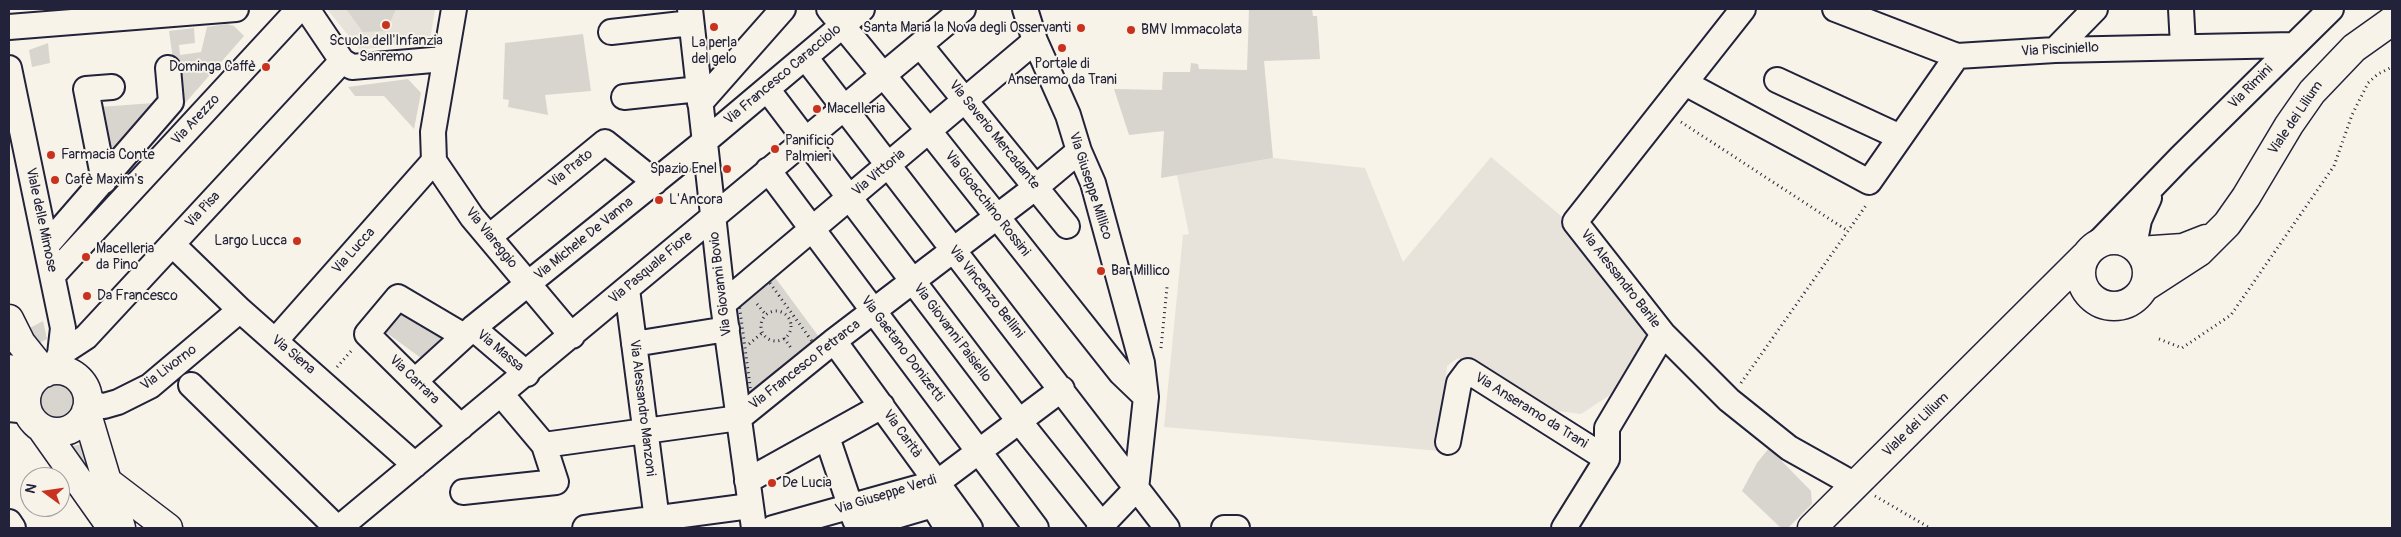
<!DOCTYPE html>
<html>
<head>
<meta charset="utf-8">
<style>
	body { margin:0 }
	#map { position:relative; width:2401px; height:537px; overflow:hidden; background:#f7f3e8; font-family:Pangolin,sans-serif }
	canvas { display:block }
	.frame { position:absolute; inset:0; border:10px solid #22223b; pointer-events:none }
	.north { position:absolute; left:20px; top:467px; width:50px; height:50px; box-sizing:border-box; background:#f7f3e8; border:1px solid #a29fa3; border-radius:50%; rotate:284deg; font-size:14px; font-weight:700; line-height:20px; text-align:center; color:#22223b }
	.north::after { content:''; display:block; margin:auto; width:18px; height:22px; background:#c8321e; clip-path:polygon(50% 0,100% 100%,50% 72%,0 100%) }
</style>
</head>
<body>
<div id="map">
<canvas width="2401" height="537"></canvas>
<div class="frame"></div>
<div class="north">N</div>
</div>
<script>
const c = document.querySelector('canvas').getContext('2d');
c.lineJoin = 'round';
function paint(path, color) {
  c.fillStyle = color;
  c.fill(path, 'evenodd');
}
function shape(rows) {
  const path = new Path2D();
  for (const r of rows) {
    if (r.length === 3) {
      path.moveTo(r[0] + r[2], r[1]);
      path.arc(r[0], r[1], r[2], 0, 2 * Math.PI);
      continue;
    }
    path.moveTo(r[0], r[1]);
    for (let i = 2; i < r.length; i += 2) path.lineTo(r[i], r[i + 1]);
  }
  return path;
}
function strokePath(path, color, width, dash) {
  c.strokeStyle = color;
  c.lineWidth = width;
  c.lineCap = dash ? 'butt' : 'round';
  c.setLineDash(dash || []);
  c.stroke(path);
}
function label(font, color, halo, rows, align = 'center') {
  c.font = font + ' Pangolin,sans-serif';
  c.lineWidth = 4;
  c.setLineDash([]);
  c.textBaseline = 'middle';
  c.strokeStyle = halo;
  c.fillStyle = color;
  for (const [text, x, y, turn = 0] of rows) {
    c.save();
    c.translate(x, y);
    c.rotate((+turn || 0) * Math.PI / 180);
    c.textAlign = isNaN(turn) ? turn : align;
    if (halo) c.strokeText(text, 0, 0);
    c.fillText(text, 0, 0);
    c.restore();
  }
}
paint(shape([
	[327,9,435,9,430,40,360,50],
	[1491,157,1561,216,1651,332,1616,391,1581,414,1550,410,1458,358,1447,366,1440,451,1164,427,1183,235,1189,234,1177,175,1273,158,1365,168,1403,262]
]), '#e7e3db');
paint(shape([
	[346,9,396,9,386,31,363,32],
	[1249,9,1312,9,1313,16,1317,16,1320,59,1264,61,1273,158,1161,178,1164,131,1129,135,1114,89,1162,90,1163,72,1190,72,1191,63,1198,64,1199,69,1247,70],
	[227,24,234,26,244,36,180,109,169,31,194,28,195,43,179,45,180,55,201,52,207,27],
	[583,34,591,91,545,95,548,115,508,107,509,100,503,99,505,43],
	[48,43,50,63,32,67,29,50],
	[408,79,421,93,414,129,384,96,355,96,348,87],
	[154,103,111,152,108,151,99,107],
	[771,272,822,341,751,396,748,392,736,299],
	[395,310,442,337,421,358,380,328],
	[43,321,47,339,38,344,28,329],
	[57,401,17],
	[83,444,95,486,67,447],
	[1769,448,1811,491,1812,504,1788,528,1781,528,1742,491,1757,463]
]), '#d8d5cf');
const minor = shape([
	[307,9,342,61,352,67,444,59],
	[690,9,723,304,754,528],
	[829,9,929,131,1121,373,1146,397],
	[1025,9,1035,41,1068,115,1079,151,1093,183,1142,363,1146,397,1136,489,1099,528],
	[1743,9,1575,222,1663,334,1729,400,1789,448,1855,485],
	[1835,9,1957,56,2055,50,2293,45],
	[2181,9,2183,46],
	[9,27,236,9],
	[611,32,691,23],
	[920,45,1067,226],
	[2055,50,2095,9],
	[805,57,1167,528],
	[9,68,63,328,60,354,55,364],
	[1777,80,1900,137],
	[1685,83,1869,182,1957,56],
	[767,89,1019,421,1102,525],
	[624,97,699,89],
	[700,103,783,9],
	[434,161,472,217,572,336],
	[434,161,433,132,454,9],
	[768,170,1036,528],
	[104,181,86,89,112,87],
	[489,237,605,142,655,182],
	[172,244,240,310,415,465],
	[47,245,171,102,168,68],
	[2096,245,2180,158,2331,9],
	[2134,246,2139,220,2149,198],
	[53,275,299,9],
	[627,289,658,528],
	[723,304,1035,41],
	[473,328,527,374],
	[275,341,434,161],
	[834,341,970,528],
	[634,344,727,329],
	[60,354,86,337,342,61],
	[415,381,473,328,704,142,862,9],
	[191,385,337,528],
	[501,394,544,445,739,418,834,341,1036,187,1079,151],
	[88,403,104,406,118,402,150,386,240,310],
	[9,409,28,411],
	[461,427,367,334,398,297,464,336],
	[827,437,855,520],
	[1448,442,1459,383,1468,371,1607,459,1607,428,1663,334],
	[747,481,882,406],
	[463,492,556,482,544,445],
	[9,522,13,528],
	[858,527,933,505,947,528],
	[339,528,963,9],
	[585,528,750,506],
	[773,528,938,482,1062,389],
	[1224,528,1237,528],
	[1564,528,1607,459]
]);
const major = shape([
	[2114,273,33],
	[2139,251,2183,248,2206,239],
	[2145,287,2199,252,2227,224,2246,197,2289,125,2312,92,2354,48,2392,21],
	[9,319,21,343,45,373],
	[9,369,26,397],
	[57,401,31],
	[86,411,121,528],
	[42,429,112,528],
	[109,483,168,528],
	[1812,528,2085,256]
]);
strokePath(minor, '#22223b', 28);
strokePath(major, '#22223b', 31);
strokePath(shape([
	[1681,122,1848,231],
	[767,279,814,344,751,393,739,303,767,279],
	[757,304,766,315],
	[776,326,15],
	[784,338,791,348],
	[2159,339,2182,348,2231,315,2334,166,2352,115,2368,83,2378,74,2392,67],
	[749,344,762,333],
	[1161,348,1167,287],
	[337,367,353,349],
	[1741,383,1867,204],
	[1875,496,1930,528]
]), '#22223b', 3, [1, 4]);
strokePath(minor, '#f7f3e8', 24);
strokePath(major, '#f7f3e8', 28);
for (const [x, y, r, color] of [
	[386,25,5,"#c8321e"],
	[714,27,5,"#c8321e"],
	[1081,28,5,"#c8321e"],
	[1131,30,5,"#c8321e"],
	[1062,48,5,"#c8321e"],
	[266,67,5,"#c8321e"],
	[817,109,5,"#c8321e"],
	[775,149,5,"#c8321e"],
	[51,155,5,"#c8321e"],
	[727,169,5,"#c8321e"],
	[55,180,5,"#c8321e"],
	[659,200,5,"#c8321e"],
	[297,241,5,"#c8321e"],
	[86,257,5,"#c8321e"],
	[1101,271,5,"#c8321e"],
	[87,296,5,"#c8321e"],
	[772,483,5,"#c8321e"]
]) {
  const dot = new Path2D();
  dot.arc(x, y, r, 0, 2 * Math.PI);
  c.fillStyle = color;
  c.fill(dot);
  strokePath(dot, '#f7f3e8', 2);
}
label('14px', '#22223b', '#f7f3e8', [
	["Santa Maria la Nova degli Osservanti",1071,28,"right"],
	["BMV Immacolata",1141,30],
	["Scuola dell'Infanzia",386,41,"center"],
	["Sanremo",386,57,"center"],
	["La perla",714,43,"center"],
	["del gelo",714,59,"center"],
	["Portale di",1062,64,"center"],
	["Anseramo da Trani",1062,80,"center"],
	["Dominga Caffè",256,67,"right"],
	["Macelleria",827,109],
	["Panificio",785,141],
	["Palmieri",785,157],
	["Farmacia Conte",61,155],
	["Spazio Enel",717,169,"right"],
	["Cafè Maxim's",65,180],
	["L'Ancora",669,200],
	["Largo Lucca",287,241,"right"],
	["Macelleria",96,249],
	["da Pino",96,265],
	["Bar Millico",1111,271],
	["Da Francesco",97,296],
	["De Lucia",782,483]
], 'left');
label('14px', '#22223b', '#f7f3e8', [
	["Via Pisciniello",2060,50,-3],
	["Via Francesco Caracciolo",783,75,-40],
	["Via Rimini",2251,87,-45],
	["Viale dei Lilium",2296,118,-56],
	["Via Arezzo",196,120,-47],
	["Via Saverio Mercadante",994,135,51],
	["Via Prato",571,169,-39],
	["Via Vittoria",879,173,-40],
	["Via Giuseppe Millico",1090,186,72],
	["Via Gioacchino Rossini",987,204,52],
	["Via Pisa",203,210,-47],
	["Viale delle Mimose",41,220,78],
	["Via Viareggio",491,238,51],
	["Via Michele De Vanna",584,239,-39],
	["Via Lucca",354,251,-48],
	["Via Pasquale Fiore",651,268,-40],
	["Via Alessandro Barile",1620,279,52],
	["Via Giovanni Bovio",721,284,-97],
	["Via Vincenzo Bellini",986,292,52],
	["Via Giovanni Paisiello",952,333,53],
	["Via Gaetano Donizetti",902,349,53],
	["Via Massa",500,351,40],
	["Via Siena",293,355,40],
	["Via Francesco Petrarca",805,365,-38],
	["Via Livorno",169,368,-37],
	["Via Carrara",414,380,44],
	["Via Alessandro Manzoni",642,408,83],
	["Via Anseramo da Trani",1531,411,32],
	["Viale dei Lilium",1916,425,-44],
	["Via Carità",902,434,54],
	["Via Giuseppe Verdi",886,495,-17]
]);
</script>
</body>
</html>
